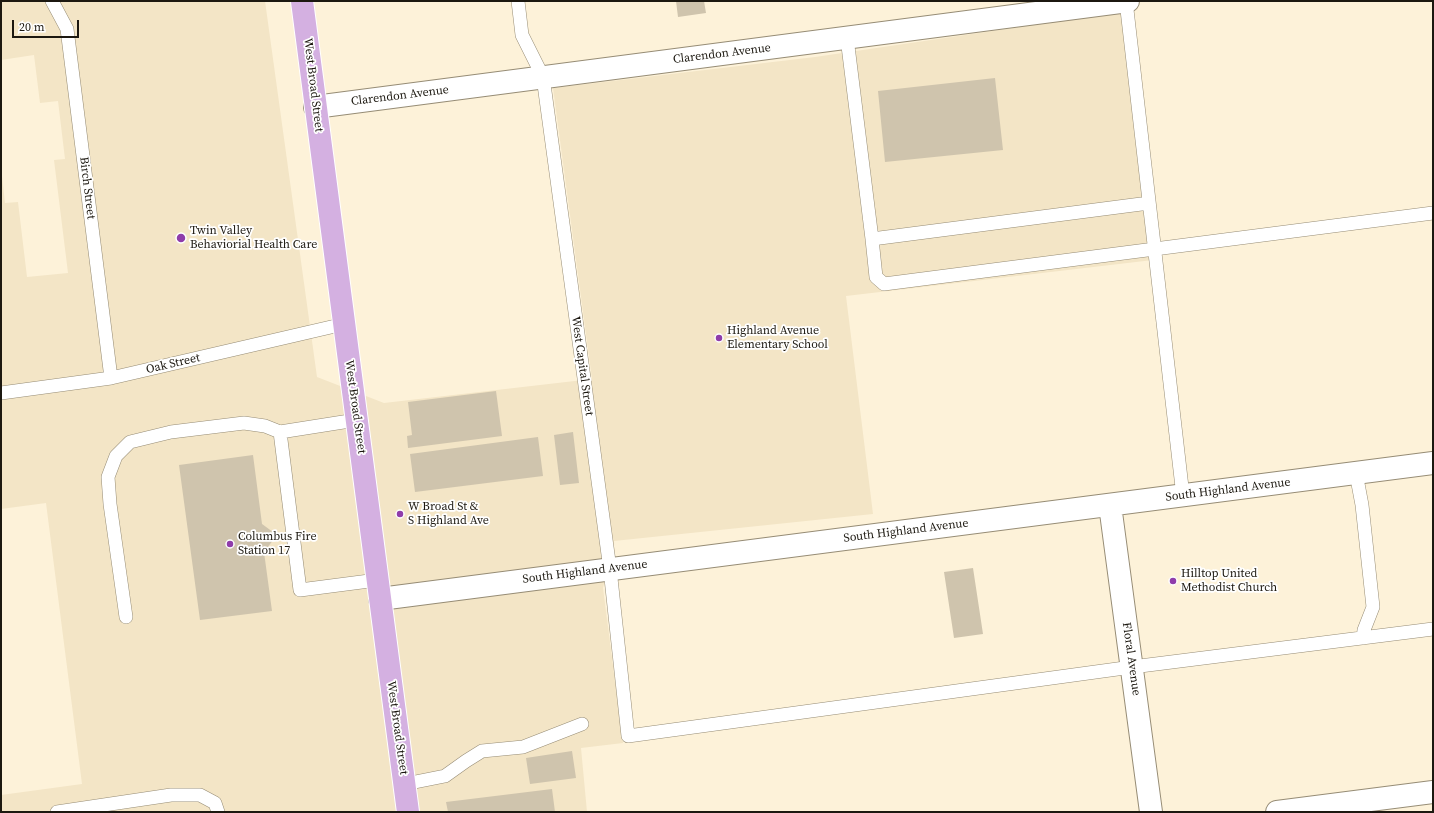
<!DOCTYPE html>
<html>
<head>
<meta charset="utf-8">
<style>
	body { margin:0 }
	#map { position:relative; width:1434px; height:813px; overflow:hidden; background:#fdf2d9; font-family:"Source Serif 4",serif }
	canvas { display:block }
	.frame { position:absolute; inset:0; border:2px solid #1c1810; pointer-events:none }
	.scale { position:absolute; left:12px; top:20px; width:67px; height:18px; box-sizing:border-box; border:2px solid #1c1810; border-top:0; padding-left:5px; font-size:12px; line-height:14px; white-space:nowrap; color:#1c1810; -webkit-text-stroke:3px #fff; paint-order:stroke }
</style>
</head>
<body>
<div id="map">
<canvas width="1434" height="813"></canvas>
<div class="frame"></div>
<div class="scale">20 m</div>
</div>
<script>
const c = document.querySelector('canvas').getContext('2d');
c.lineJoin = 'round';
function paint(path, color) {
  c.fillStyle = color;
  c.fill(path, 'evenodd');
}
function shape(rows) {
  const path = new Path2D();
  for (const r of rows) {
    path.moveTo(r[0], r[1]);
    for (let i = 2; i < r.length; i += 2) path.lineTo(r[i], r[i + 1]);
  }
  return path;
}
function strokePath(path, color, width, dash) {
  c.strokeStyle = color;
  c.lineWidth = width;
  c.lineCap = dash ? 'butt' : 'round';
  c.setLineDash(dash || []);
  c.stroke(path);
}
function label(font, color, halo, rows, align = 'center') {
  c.font = font + ' "Source Serif 4",serif';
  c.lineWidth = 3.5;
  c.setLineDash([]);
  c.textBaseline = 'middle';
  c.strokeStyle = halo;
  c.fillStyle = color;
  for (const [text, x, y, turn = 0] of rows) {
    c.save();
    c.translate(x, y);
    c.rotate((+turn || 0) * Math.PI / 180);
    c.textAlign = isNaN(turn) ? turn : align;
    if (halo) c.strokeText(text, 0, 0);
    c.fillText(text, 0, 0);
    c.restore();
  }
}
paint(shape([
	[1,1,265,1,317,377,384,403,592,379,553,88,815,57,1122,12,1153,260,846,296,873,514,614,541,603,588,623,743,581,748,587,812,1,812,1,795,82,784,46,503,1,509,1,167,5,203,18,202,27,277,68,273,54,160,65,159,58,101,40,103,34,55,1,60]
]), '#f3e5c6');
paint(shape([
	[676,1,704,1,706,13,678,17],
	[995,78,1003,150,885,162,878,91],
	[496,391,502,436,408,448,407,436,412,435,408,402],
	[573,432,579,483,560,485,554,435],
	[538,437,543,476,415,492,410,454],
	[253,455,262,524,277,535,264,552,272,611,200,620,179,465],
	[973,568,983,634,954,638,944,572],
	[572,751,576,778,530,784,526,758],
	[552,789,555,812,448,812,446,802]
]), '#cfc4ad');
const lane = shape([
	[52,1,67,29,111,378],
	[518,1,522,35,543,77,610,569,628,736,1132,667,1433,629],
	[1126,1,1183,496],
	[847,38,872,239,1149,203],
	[872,239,876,277,884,284,1433,213],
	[1,393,111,378,344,324],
	[356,420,280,432,300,590,377,580],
	[1356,473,1362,505,1373,607,1364,630,1363,638],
	[126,617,110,504,108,477,116,456,130,442,171,432,244,423,265,426,280,432],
	[405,784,445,776,466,761,482,751,523,747,582,724],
	[57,812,171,795,200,795,215,803,218,812]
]);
const street = shape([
	[315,107,1128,1],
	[1110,505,1151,812],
	[380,599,1433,463],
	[1277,812,1433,792]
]);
const primary = shape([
	[302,1,408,812]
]);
strokePath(lane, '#968c75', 14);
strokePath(street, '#968c75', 24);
strokePath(primary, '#fff', 24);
strokePath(lane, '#fff', 13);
strokePath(street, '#fff', 22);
strokePath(primary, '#d4b0e1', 22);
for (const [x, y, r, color] of [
	[181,238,5,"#8f3caa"],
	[719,338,4,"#8f3caa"],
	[400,514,4,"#8f3caa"],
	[230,544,4,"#8f3caa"],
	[1173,581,4,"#8f3caa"]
]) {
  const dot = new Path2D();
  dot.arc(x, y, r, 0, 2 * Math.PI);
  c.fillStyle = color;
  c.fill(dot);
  strokePath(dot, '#fff', 1.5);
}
label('12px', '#1c1810', '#fff', [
	["Clarendon Avenue",722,54,-7],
	["West Broad Street",313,85,83],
	["Clarendon Avenue",400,96,-7],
	["Birch Street",87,188,83],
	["Oak Street",173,364,-13],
	["West Capital Street",582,366,82],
	["West Broad Street",355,407,82],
	["South Highland Avenue",1228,490,-7],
	["South Highland Avenue",906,531,-7],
	["South Highland Avenue",585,572,-7],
	["Floral Avenue",1131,659,82],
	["West Broad Street",397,728,82]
]);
label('12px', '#1c1810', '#fff', [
	["Twin Valley",190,231],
	["Behaviorial Health Care",190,245],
	["Highland Avenue",727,331],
	["Elementary School",727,345],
	["W Broad St &",408,507],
	["S Highland Ave",408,521],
	["Columbus Fire",238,537],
	["Station 17",238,551],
	["Hilltop United",1181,574],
	["Methodist Church",1181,588]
], 'left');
</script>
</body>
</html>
